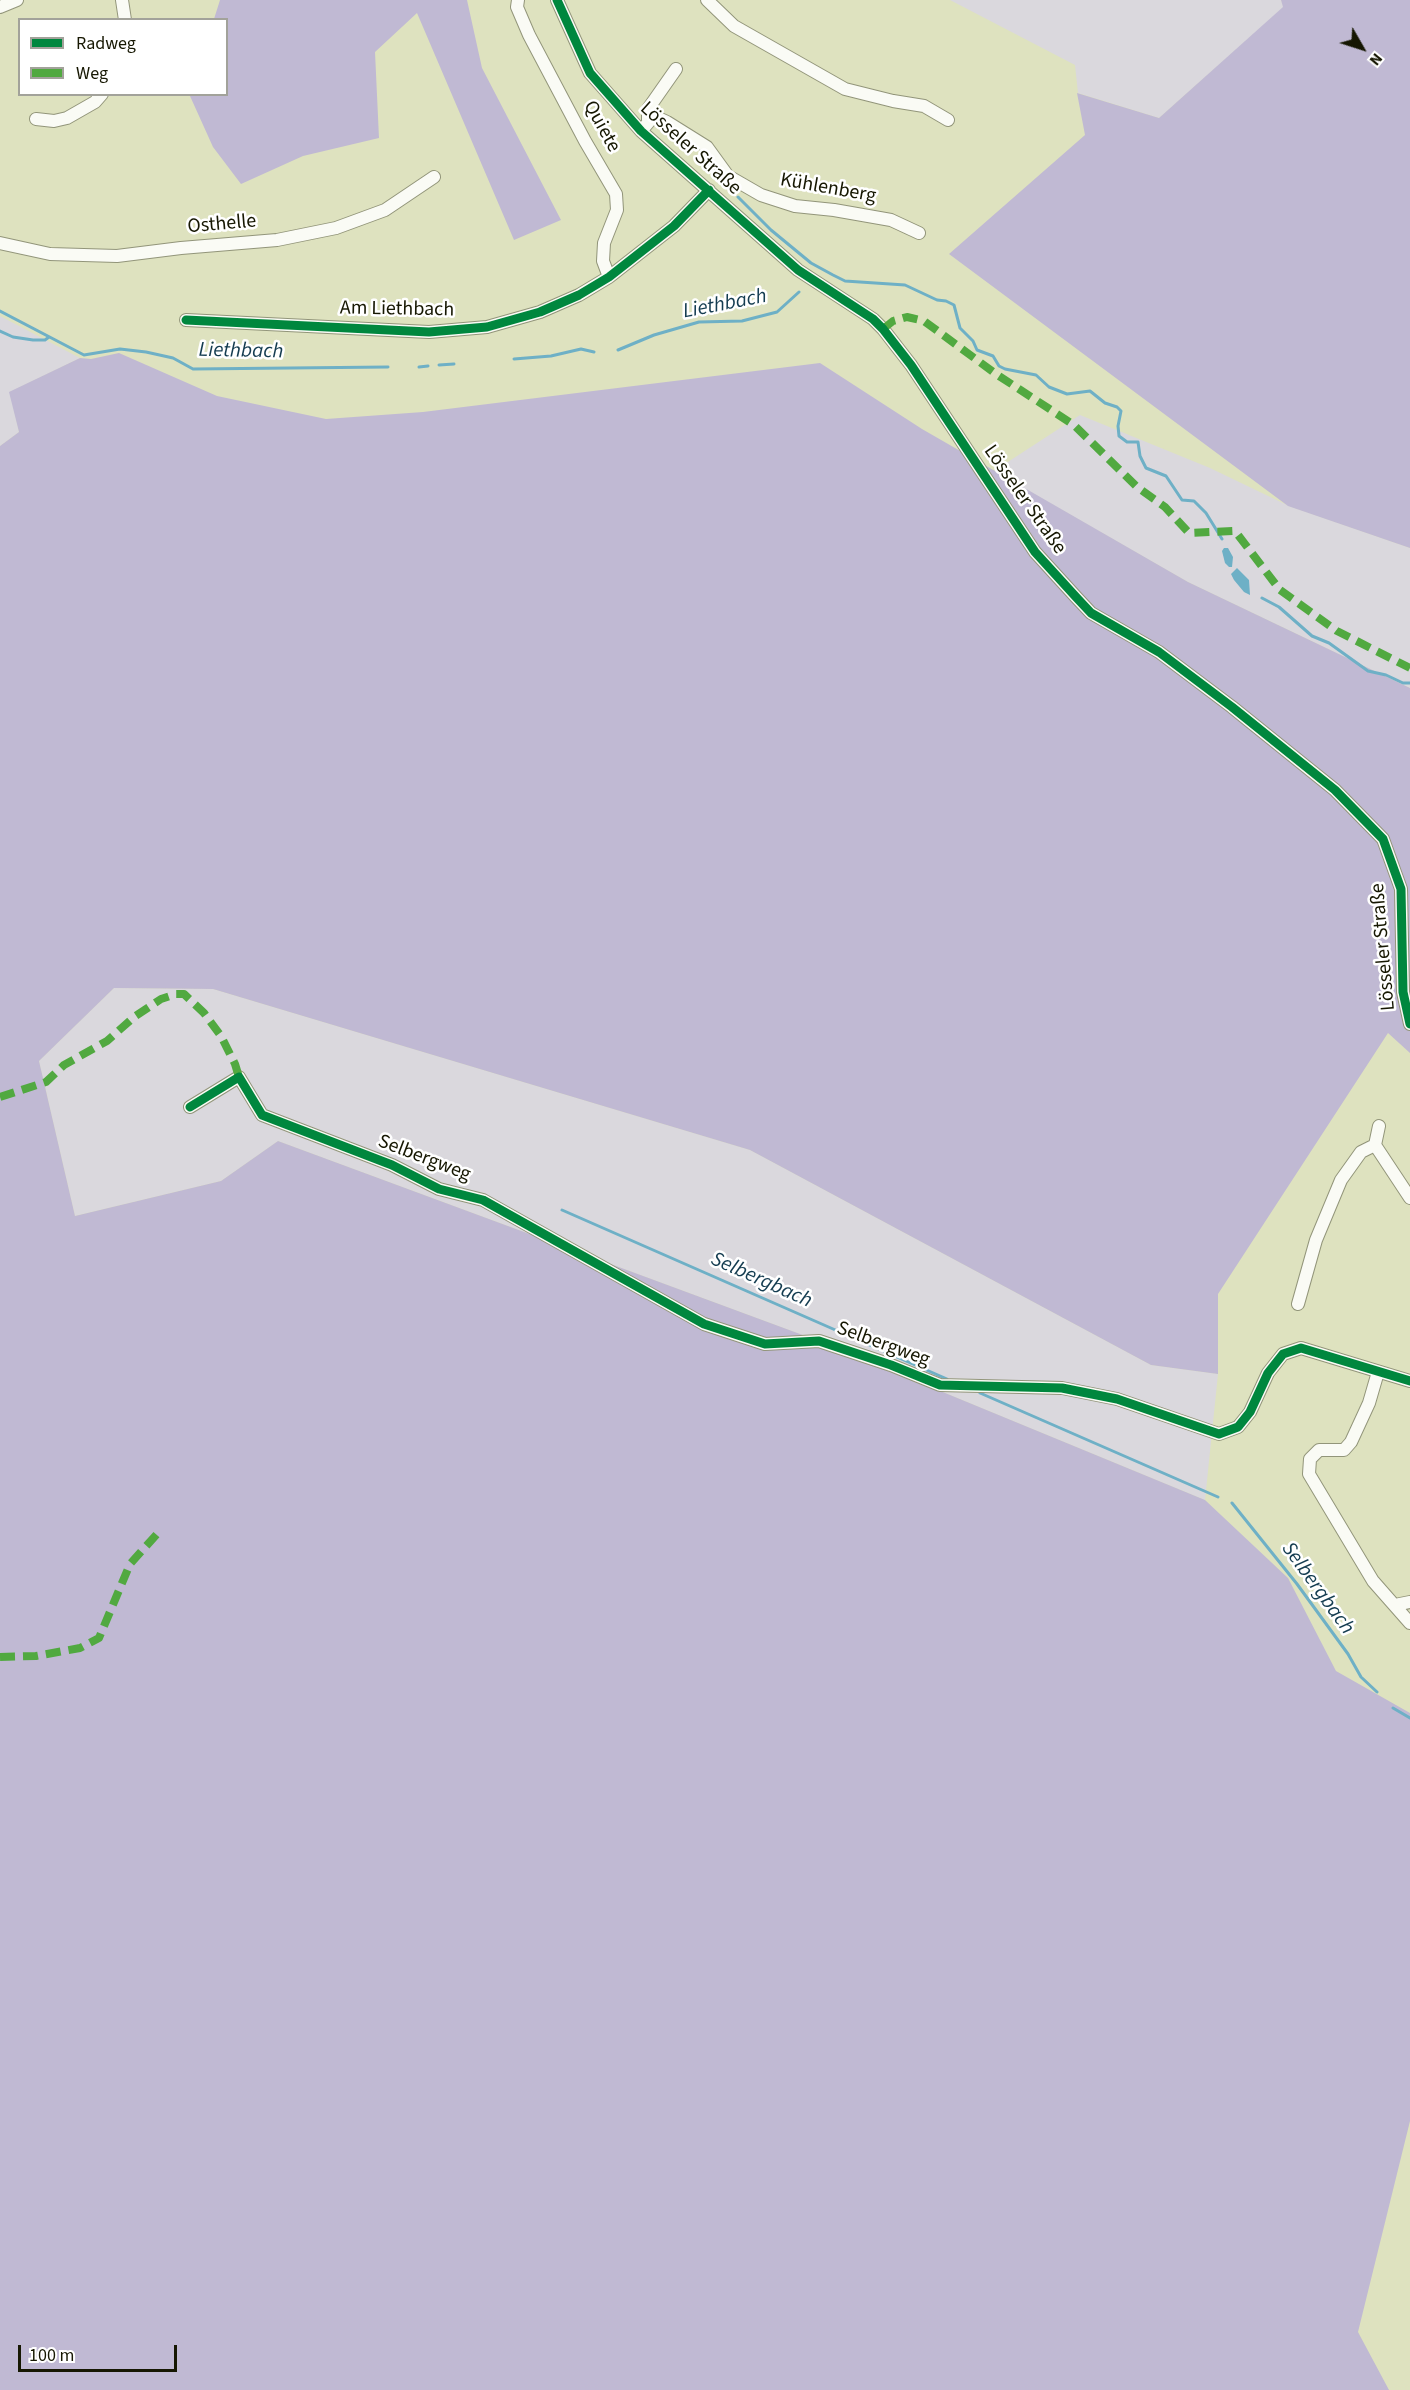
<!DOCTYPE html>
<html>
<head>
<meta charset="utf-8">
<style>
	body { margin:0 }
	#map { position:relative; width:1410px; height:2390px; overflow:hidden; background:#dee2bf; font-family:"Source Sans 3",sans-serif }
	canvas { display:block }
	.legend { position:absolute; left:18px; top:18px; width:210px; height:78px; box-sizing:border-box; background:#fff; border:2px solid #a2a29a; margin:0; padding:8px 10px; list-style:none; font-size:18px; color:#161702 }
	.legend li { display:flex; align-items:center; gap:12px; height:30px }
	.legend b { width:30px; border:2px solid #a2a29a }
	.north { position:absolute; left:1332px; top:18px; width:60px; height:60px; -webkit-text-stroke:4px #fff; paint-order:stroke; rotate:129deg; font-size:16px; font-weight:700; line-height:24px; text-align:center; color:#161702 }
	.north::after { content:''; display:block; margin:auto; width:21px; height:27px; background:#161702; clip-path:polygon(50% 0,100% 100%,50% 72%,0 100%) }
	.scale { position:absolute; left:18px; top:2345px; width:159px; height:27px; box-sizing:border-box; border:3px solid #161702; border-top:0; padding-left:8px; font-size:18px; line-height:21px; white-space:nowrap; color:#161702; -webkit-text-stroke:4px #fff; paint-order:stroke }
</style>
</head>
<body>
<div id="map">
<canvas width="1410" height="2390"></canvas>
<ul class="legend">
<li><b style="height:8px;background:#00873e"></b>Radweg</li>
<li><b style="height:8px;background:#51a940"></b>Weg</li>
</ul>
<div class="north">N</div>
<div class="scale">100 m</div>
</div>
<script>
const c = document.querySelector('canvas').getContext('2d');
c.lineJoin = 'round';
function paint(path, color) {
  c.fillStyle = color;
  c.fill(path, 'evenodd');
}
function shape(rows) {
  const path = new Path2D();
  for (const r of rows) {
    path.moveTo(r[0], r[1]);
    for (let i = 2; i < r.length; i += 2) path.lineTo(r[i], r[i + 1]);
  }
  return path;
}
function strokePath(path, color, width, dash) {
  c.strokeStyle = color;
  c.lineWidth = width;
  c.lineCap = dash ? 'butt' : 'round';
  c.setLineDash(dash || []);
  c.stroke(path);
}
function label(font, color, halo, rows, align = 'center') {
  c.font = font + ' "Source Sans 3",sans-serif';
  c.lineWidth = 5;
  c.setLineDash([]);
  c.textBaseline = 'middle';
  c.strokeStyle = halo;
  c.fillStyle = color;
  for (const [text, x, y, turn = 0] of rows) {
    c.save();
    c.translate(x, y);
    c.rotate((+turn || 0) * Math.PI / 180);
    c.textAlign = isNaN(turn) ? turn : align;
    if (halo) c.strokeText(text, 0, 0);
    c.fillText(text, 0, 0);
    c.restore();
  }
}
paint(shape([
	[950,0,1281,0,1284,7,1159,118,1078,93,1075,65],
	[0,316,80,358,10,392,19,432,0,446],
	[1080,415,1210,468,1289,506,1410,548,1410,688,1188,582,994,471],
	[114,988,213,989,750,1150,1151,1365,1218,1374,1205,1500,819,1341,278,1141,221,1181,75,1216,39,1061]
]), '#dad8dd');
paint(shape([
	[220,0,467,0,482,68,561,220,514,240,417,13,375,52,379,138,303,156,241,184,213,147,190,96,190,95,226,94,226,20,214,19],
	[1281,0,1410,0,1410,548,1288,506,949,254,1085,135,1077,93,1159,118,1283,7],
	[119,353,217,396,326,419,423,412,820,363,922,429,1188,582,1410,688,1410,1053,1388,1033,1218,1294,1218,1374,1151,1365,750,1150,213,989,114,988,39,1061,75,1216,221,1181,278,1141,819,1341,1205,1500,1288,1578,1336,1671,1410,1713,1410,2121,1358,2332,1389,2390,0,2390,0,446,19,432,9,392,80,358,91,359]
]), '#c0b9d3');
paint(shape([
	[1224,548,1228,548,1233,557,1232,567,1229,567,1225,563,1222,551],
	[1237,568,1249,580,1250,595,1244,592,1234,580,1231,574]
]), '#6eb0c6');
strokePath(shape([
	[701,158,714,168],
	[738,197,771,230,811,263,833,275,845,281,905,285,937,300,946,301,954,305,960,328,973,341,977,350,993,356,999,366,1005,369,1036,375,1049,387,1067,394,1090,391,1105,403,1117,407,1121,411,1118,426,1119,436,1127,442,1138,442,1140,456,1146,468,1166,476,1182,500,1194,501,1206,513,1222,539],
	[0,311,84,355,120,349,146,352,173,358,193,369,388,367],
	[0,331,13,337,33,340,45,340,49,337],
	[618,350,654,335,699,322,742,321,777,312,799,292],
	[514,359,551,356,581,349,594,352],
	[439,365,454,364],
	[419,367,428,366],
	[1262,598,1279,607,1312,636,1329,643,1368,671,1386,675,1403,683,1410,683],
	[562,1210,947,1379],
	[980,1393,1218,1497],
	[1232,1503,1297,1584,1348,1654,1361,1677,1377,1692],
	[1393,1708,1410,1718]
]), '#6eb0c6', 3);
const minor = shape([
	[122,0,125,20],
	[518,0,517,7,529,35,585,141,616,194,617,210,604,243,603,261,609,277],
	[557,0,590,73,641,131,798,270,873,319,883,329,911,365,1035,552,1076,597,1091,613,1159,652,1232,707,1335,790,1383,839,1401,889,1403,992,1410,1024],
	[707,0,734,26,845,89,893,101,924,106,948,120],
	[0,7,17,0],
	[36,119,54,121,67,118,95,102,102,94],
	[648,120,648,109,676,69],
	[641,131,654,116,667,122,707,147,728,176,761,195,795,206,834,210,891,220,919,233],
	[0,243,50,254,117,256,181,248,277,240,336,228,385,210,434,177],
	[186,320,429,332,487,327,540,312,579,295,609,277,674,226,709,190],
	[190,1107,239,1077,262,1115,392,1165,439,1189,483,1200,704,1324,765,1344,819,1341,891,1365,940,1385,1062,1388,1117,1399,1219,1434,1238,1427,1250,1412,1268,1373,1283,1354,1301,1348,1410,1381],
	[1379,1126,1375,1145,1410,1198],
	[1298,1304,1316,1240,1341,1180,1361,1152,1375,1145],
	[1378,1372,1369,1403,1351,1442,1344,1450,1319,1450,1310,1459,1309,1474,1373,1581,1410,1623],
	[1395,1605,1410,1602]
]);
strokePath(minor, '#92957a', 14);
strokePath(minor, '#fafbf5', 12);
strokePath(shape([
	[883,329,893,321,907,317,924,321,996,374,1074,425,1137,487,1165,507,1189,533,1235,531,1280,590,1337,631,1410,668],
	[0,1097,46,1082,64,1065,107,1041,134,1017,161,999,176,994,184,994,204,1013,221,1036,235,1064,239,1077],
	[0,1657,36,1656,80,1648,99,1638,130,1564,157,1534]
]), '#51a940', 8, [15, 8]);
strokePath(shape([
	[557,0,590,73,641,131,798,270,873,319,883,329,911,365,1035,552,1076,597,1091,613,1159,652,1232,707,1335,790,1383,839,1401,889,1403,992,1410,1024],
	[186,320,429,332,487,327,540,312,579,295,609,277,674,226,709,190],
	[190,1107,239,1077,262,1115,392,1165,439,1189,483,1200,704,1324,765,1344,819,1341,891,1365,940,1385,1062,1388,1117,1399,1219,1434,1238,1427,1250,1412,1268,1373,1283,1354,1301,1348,1410,1381]
]), '#00873e', 9);
label('20px', '#161702', '#fff', [
	["Quiete",601,127,61],
	["Lösseler Straße",690,149,42],
	["Kühlenberg",828,189,10],
	["Osthelle",222,225,-5],
	["Am Liethbach",397,310,1],
	["Lösseler Straße",1024,500,55],
	["Lösseler Straße",1384,947,-95],
	["Selbergweg",424,1159,21],
	["Selbergweg",883,1345,20]
]);
label('italic 21px', '#143c50', '#fff', [
	["Liethbach",725,305,-11],
	["Liethbach",241,352,1],
	["Selbergbach",761,1281,24],
	["Selbergbach",1317,1589,54]
]);
</script>
</body>
</html>
